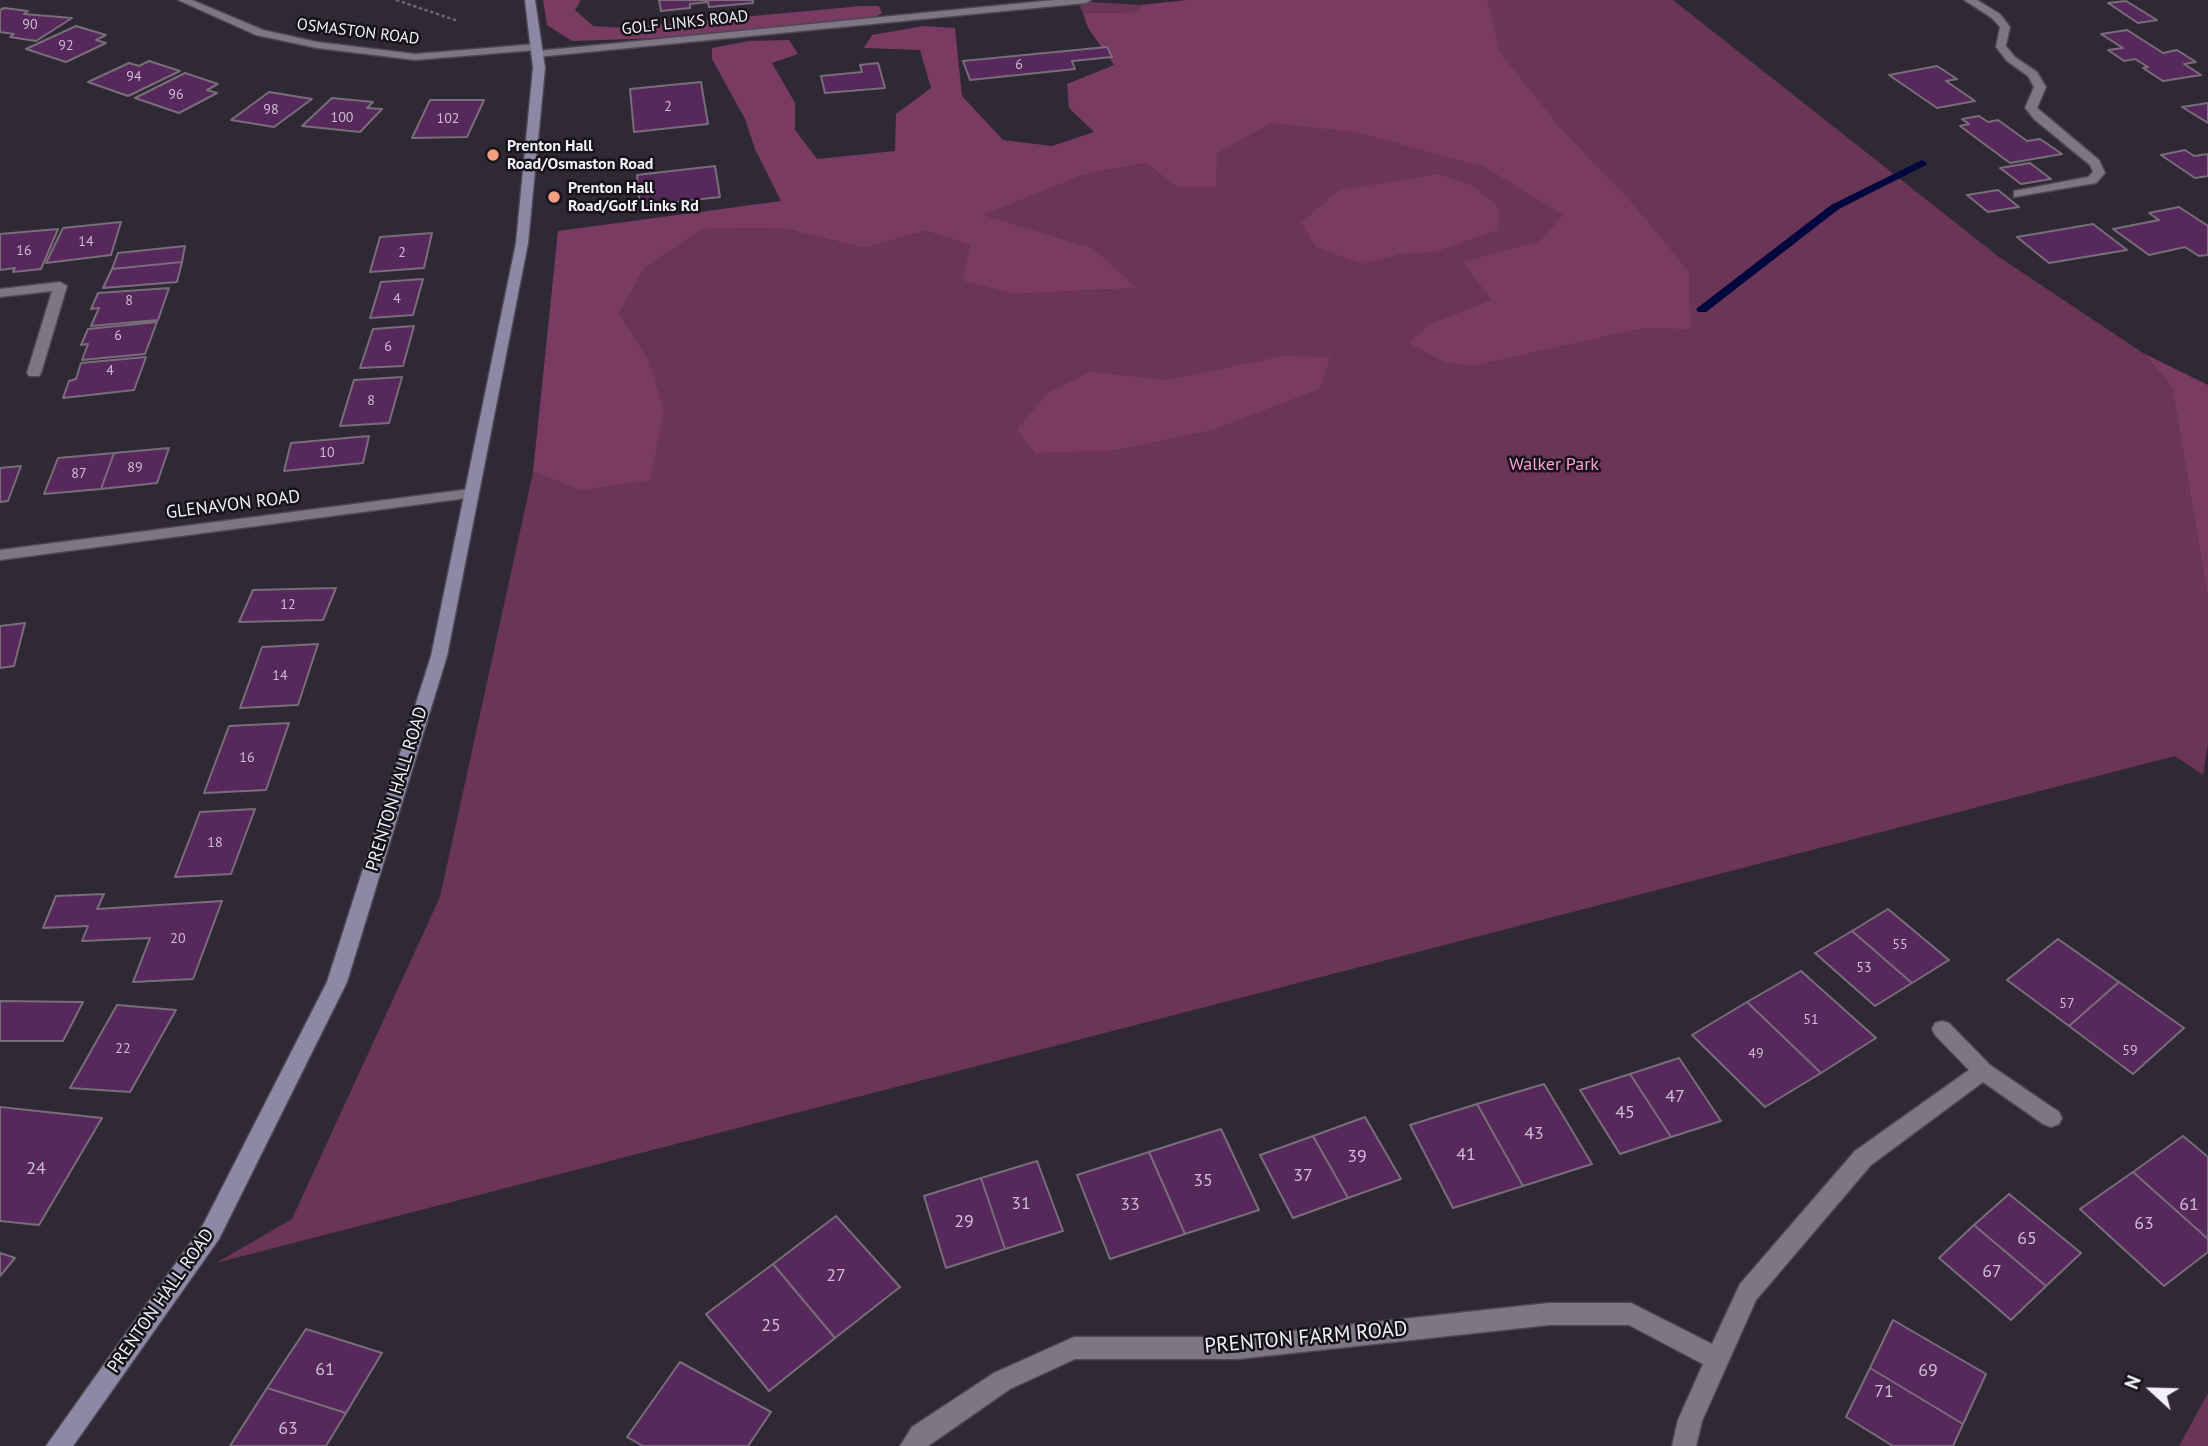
<!DOCTYPE html>
<html>
<head>
<meta charset="utf-8">
<style>
	body { margin:0 }
	#map { position:relative; width:2208px; height:1446px; overflow:hidden; background:#2f2936; font-family:"PT Sans",sans-serif }
	canvas { display:block }
	.north { position:absolute; left:2117px; top:1355px; width:70px; height:70px; -webkit-text-stroke:5px #161319; paint-order:stroke; rotate:292deg; font-size:19px; font-weight:700; line-height:28px; text-align:center; color:#f4f0f9 }
	.north::after { content:''; display:block; margin:auto; width:24px; height:32px; background:#f4f0f9; clip-path:polygon(50% 0,100% 100%,50% 72%,0 100%) }
</style>
</head>
<body>
<div id="map">
<canvas width="2208" height="1446"></canvas>
<div class="north">N</div>
</div>
<script>
const c = document.querySelector('canvas').getContext('2d');
c.lineJoin = 'round';
function paint(path, color) {
  c.fillStyle = color;
  c.fill(path, 'evenodd');
}
function shape(rows) {
  const path = new Path2D();
  for (const r of rows) {
    path.moveTo(r[0], r[1]);
    for (let i = 2; i < r.length; i += 2) path.lineTo(r[i], r[i + 1]);
  }
  return path;
}
function strokePath(path, color, width, dash) {
  c.strokeStyle = color;
  c.lineWidth = width;
  c.lineCap = dash ? 'butt' : 'round';
  c.setLineDash(dash || []);
  c.stroke(path);
}
function label(font, color, halo, rows, align = 'center') {
  c.font = font + ' "PT Sans",sans-serif';
  c.lineWidth = 5;
  c.setLineDash([]);
  c.textBaseline = 'middle';
  c.strokeStyle = halo;
  c.fillStyle = color;
  for (const [text, x, y, turn = 0] of rows) {
    c.save();
    c.translate(x, y);
    c.rotate((+turn || 0) * Math.PI / 180);
    c.textAlign = isNaN(turn) ? turn : align;
    if (halo) c.strokeText(text, 0, 0);
    c.fillText(text, 0, 0);
    c.restore();
  }
}
paint(shape([
	[1189,0,1673,0,1999,257,2143,353,2172,387,2208,601,2208,744,2203,775,2175,756,216,1263,292,1219,440,897,533,472,580,490,648,359,619,313,645,268,702,229,782,228,864,248,926,231,970,245,964,281,1014,294,1134,288,1093,248,983,215,1083,175,1145,163,1176,186,1141,12,1083,13,1077,1,1141,5],
	[2208,1393,2208,1446,2179,1446]
]), '#6a3556');
paint(shape([
	[543,0,581,0,575,10,593,26,624,28,861,6,879,6,882,13,875,17,661,38,572,41,547,25],
	[1189,0,1487,0,1500,53,1561,129,1632,203,1689,272,1690,329,1643,328,1472,366,1444,362,1409,343,1430,324,1492,300,1463,262,1540,241,1563,215,1485,167,1355,132,1271,123,1217,153,1216,187,1176,186,1145,163,1083,175,984,215,1093,248,1136,288,1014,294,963,281,970,245,926,231,864,248,782,228,702,229,645,268,619,313,648,359,664,411,650,480,580,490,533,472,558,231,781,201,755,149,745,119,712,59,712,48,749,41,789,40,798,54,772,63,795,103,795,130,817,159,895,151,896,114,931,88,920,50,864,48,872,35,924,26,955,28,962,96,1003,140,1052,146,1094,132,1069,108,1067,84,1114,65,1088,28,1083,13,1140,12,1141,5],
	[1438,174,1473,186,1498,207,1498,230,1435,252,1400,254,1363,264,1316,247,1301,223,1339,190],
	[2143,353,2208,385,2208,601,2172,387],
	[1283,356,1330,357,1320,389,1212,430,1116,450,1035,453,1017,429,1048,393,1090,372,1167,380]
]), '#7a3b63');
paint(shape([
	[1922,160,1927,163,1926,165,1839,209,1706,312,1698,312,1696,309,1831,205,1922,160]
]), '#02073e');
const building = shape([
	[659,0,753,0,753,3,709,7,708,2,690,4,690,8,661,11,659,0],
	[2126,1,2157,20,2138,23,2108,3,2126,1],
	[4,8,28,11,24,14,72,18,36,41,10,37,14,34,0,32,0,10,4,8],
	[76,26,106,35,96,40,106,43,66,62,26,49,76,26],
	[2127,30,2163,53,2177,50,2196,62,2184,64,2201,75,2163,81,2143,68,2148,67,2135,59,2124,61,2108,50,2123,48,2101,34,2127,30],
	[1107,47,1112,57,1072,61,1075,69,970,80,963,61,1107,47],
	[149,61,180,71,128,96,88,82,129,63,139,66,149,61],
	[878,63,885,88,825,93,821,76,862,72,860,65,878,63],
	[1937,66,1957,79,1946,81,1975,101,1937,108,1889,75,1937,66],
	[185,73,218,84,207,90,217,93,179,113,135,98,185,73],
	[701,82,708,124,634,132,630,89,701,82],
	[269,92,312,99,274,127,231,120,269,92],
	[332,98,373,102,367,108,382,109,360,132,302,126,332,98],
	[430,100,484,100,467,137,412,138,430,100],
	[2208,103,2208,123,2182,107,2208,103],
	[1979,116,1988,122,1998,120,2027,141,2040,139,2062,154,2010,163,1960,126,1969,124,1962,119,1979,116],
	[2185,150,2194,156,2208,154,2208,176,2195,178,2161,155,2185,150],
	[2030,163,2051,179,2021,184,2000,168,2030,163],
	[715,166,720,197,640,206,637,175,715,166],
	[1998,190,2019,207,1988,212,1967,195,1998,190],
	[2179,207,2208,226,2208,255,2199,256,2185,247,2149,255,2113,229,2159,220,2149,213,2179,207],
	[121,222,111,255,46,263,63,228,121,222],
	[2093,224,2127,250,2049,263,2017,237,2093,224],
	[58,229,41,269,13,272,15,268,0,270,0,234,58,229],
	[432,233,424,268,370,272,380,237,432,233],
	[185,246,182,262,112,269,118,253,185,246],
	[182,262,177,282,103,288,112,269,182,262],
	[423,279,413,315,370,318,381,282,423,279],
	[169,288,158,320,91,326,99,308,91,309,98,293,169,288],
	[157,322,145,354,82,360,88,344,81,345,88,329,157,322],
	[414,326,403,366,360,368,373,329,414,326],
	[146,357,134,390,63,398,69,381,76,379,81,363,146,357],
	[402,377,389,423,340,426,354,380,402,377],
	[369,436,363,463,284,471,291,443,369,436],
	[169,448,157,483,101,489,114,453,169,448],
	[114,453,101,489,44,494,58,458,114,453],
	[21,466,8,501,0,502,0,468,21,466],
	[336,588,323,620,239,622,253,590,336,588],
	[25,623,14,666,0,668,0,626,25,623],
	[318,644,298,705,240,708,262,647,318,644],
	[289,723,266,790,204,793,229,726,289,723],
	[255,809,231,874,175,877,200,812,255,809],
	[104,894,97,909,222,901,193,979,133,982,150,938,82,941,88,926,43,928,56,896,104,894],
	[1888,909,1949,960,1912,983,1852,931,1888,909],
	[1852,931,1912,983,1875,1006,1815,953,1852,931],
	[2058,939,2119,982,2069,1026,2007,980,2058,939],
	[1801,971,1876,1038,1821,1073,1747,1002,1801,971],
	[2119,982,2184,1028,2133,1074,2069,1026,2119,982],
	[0,1001,83,1002,63,1041,0,1041,0,1001],
	[1747,1002,1821,1073,1765,1107,1692,1035,1747,1002],
	[117,1005,176,1010,130,1092,70,1088,117,1005],
	[1679,1058,1721,1121,1671,1137,1630,1074,1679,1058],
	[1630,1074,1671,1137,1620,1154,1580,1090,1630,1074],
	[1544,1084,1592,1164,1523,1186,1477,1104,1544,1084],
	[1477,1104,1523,1186,1453,1208,1410,1125,1477,1104],
	[0,1107,102,1118,39,1225,0,1221,0,1107],
	[1365,1117,1401,1179,1348,1198,1313,1136,1365,1117],
	[1221,1129,1259,1210,1185,1234,1149,1152,1221,1129],
	[1313,1136,1348,1198,1293,1218,1260,1155,1313,1136],
	[2183,1136,2208,1157,2208,1239,2133,1172,2183,1136],
	[1149,1152,1185,1234,1110,1259,1077,1175,1149,1152],
	[1037,1161,1063,1231,1005,1249,981,1178,1037,1161],
	[2133,1172,2208,1239,2208,1252,2164,1286,2080,1209,2133,1172],
	[981,1178,1005,1249,946,1268,924,1196,981,1178],
	[2009,1194,2081,1253,2046,1286,1974,1225,2009,1194],
	[836,1216,900,1287,835,1338,773,1264,836,1216],
	[1974,1225,2046,1286,2011,1320,1939,1258,1974,1225],
	[0,1253,15,1258,0,1276,0,1253],
	[773,1264,835,1338,769,1391,706,1314,773,1264],
	[1893,1320,1986,1374,1963,1424,1870,1368,1893,1320],
	[306,1329,382,1353,346,1413,267,1388,306,1329],
	[680,1362,771,1412,748,1446,643,1446,627,1437,680,1362],
	[1870,1368,1963,1424,1953,1446,1893,1446,1846,1417,1870,1368],
	[267,1388,346,1413,326,1446,230,1446,267,1388]
]);
paint(building, '#57285c');
strokePath(building, '#796d7a', 2);
const lane = shape([
	[1997,45,2005,45,2015,57,2037,72,2046,87,2037,108,2099,160,2105,173,2096,183,2014,197,2014,191,2088,177,2093,172,2090,165,2034,119,2027,110,2025,108,2034,87,2028,76,2007,61,1996,47,1997,45]
]);
const street = shape([
	[178,0,192,0,263,30,317,42,415,54,536,44,541,47,536,50,415,60,317,48,256,35,178,0],
	[1054,0,1091,0,1086,3,537,57,531,54,537,51,1054,0],
	[1964,0,1977,0,2000,14,2010,27,2005,49,1996,47,2000,27,1992,18,1964,0],
	[60,282,67,286,41,373,39,376,29,376,27,373,52,291,0,297,0,289,60,282],
	[470,489,475,491,478,494,475,497,0,560,0,550,470,489],
	[1942,1021,1949,1023,1990,1065,2059,1112,2062,1118,2059,1124,2051,1127,2043,1124,1983,1082,1871,1165,1756,1300,1702,1421,1696,1446,1672,1446,1678,1420,1703,1364,1629,1325,1549,1325,1238,1359,1075,1359,1010,1389,928,1446,900,1446,912,1427,994,1373,1074,1337,1238,1337,1549,1303,1631,1303,1712,1344,1740,1284,1855,1151,1969,1070,1935,1035,1932,1029,1935,1023,1942,1021]
]);
const secondary = shape([
	[525,0,535,0,545,68,528,243,447,656,347,982,219,1239,73,1446,46,1446,203,1225,327,982,431,656,516,243,533,68,525,0]
]);
strokePath(lane, '#4c4752', 3);
strokePath(street, '#4c4752', 3);
strokePath(secondary, '#4c4752', 3);
strokePath(shape([
	[396,0,458,21]
]), '#6b6672', 2.5, [3.5, 2.5]);
paint(lane, '#7c7685');
paint(street, '#7c7685');
paint(secondary, '#8d88a6');
for (const [x, y, r, color] of [
	[493,155,7,"#f2a081"],
	[554,197,7,"#f2a081"]
]) {
  const dot = new Path2D();
  dot.arc(x, y, r, 0, 2 * Math.PI);
  c.fillStyle = color;
  c.fill(dot);
  strokePath(dot, '#161319', 2.5);
}
label('14px', '#cdbed2', null, [
	["90",30,25],
	["92",66,46],
	["6",1019,65],
	["94",134,77],
	["96",176,95],
	["2",668,107],
	["98",271,110],
	["100",342,118],
	["102",448,119],
	["14",86,242],
	["16",24,251],
	["2",402,253],
	["4",397,299],
	["8",129,301],
	["6",118,336],
	["6",388,347],
	["4",110,371],
	["8",371,401],
	["10",327,453],
	["89",135,468],
	["87",79,474],
	["12",288,605],
	["14",280,676],
	["16",247,758],
	["18",215,843],
	["20",178,939],
	["55",1900,945],
	["53",1864,968],
	["57",2067,1004],
	["51",1811,1020],
	["22",123,1049],
	["59",2130,1051],
	["49",1756,1054]
]);
label('16px', '#f4f0f9', '#161319', [
	["GOLF LINKS ROAD",685,23,-6],
	["OSMASTON ROAD",358,32,7]
]);
label('bold 16px', '#f4f0f9', '#161319', [
	["Prenton Hall",507,146],
	["Road/Osmaston Road",507,164],
	["Prenton Hall",568,188],
	["Road/Golf Links Rd",568,206]
], 'left');
label('18px', '#fe9fd9', '#161319', [
	["Walker Park",1554,465]
]);
label('18px', '#f4f0f9', '#161319', [
	["GLENAVON ROAD",233,505,-7],
	["PRENTON HALL ROAD",397,789,-73],
	["PRENTON HALL ROAD",161,1301,-55]
]);
label('18px', '#cdbed2', null, [
	["47",1675,1097],
	["45",1625,1113],
	["43",1534,1134],
	["41",1466,1155],
	["39",1357,1157],
	["24",36,1169],
	["37",1303,1176],
	["35",1203,1181],
	["31",1021,1204],
	["33",1130,1205],
	["61",2189,1205],
	["29",964,1222],
	["63",2144,1224],
	["65",2027,1239],
	["67",1992,1272],
	["27",836,1276],
	["25",771,1326],
	["61",325,1370],
	["69",1928,1371],
	["71",1884,1392],
	["63",288,1429]
]);
label('21px', '#f4f0f9', '#161319', [
	["PRENTON FARM ROAD",1306,1338,-5]
]);
</script>
</body>
</html>
